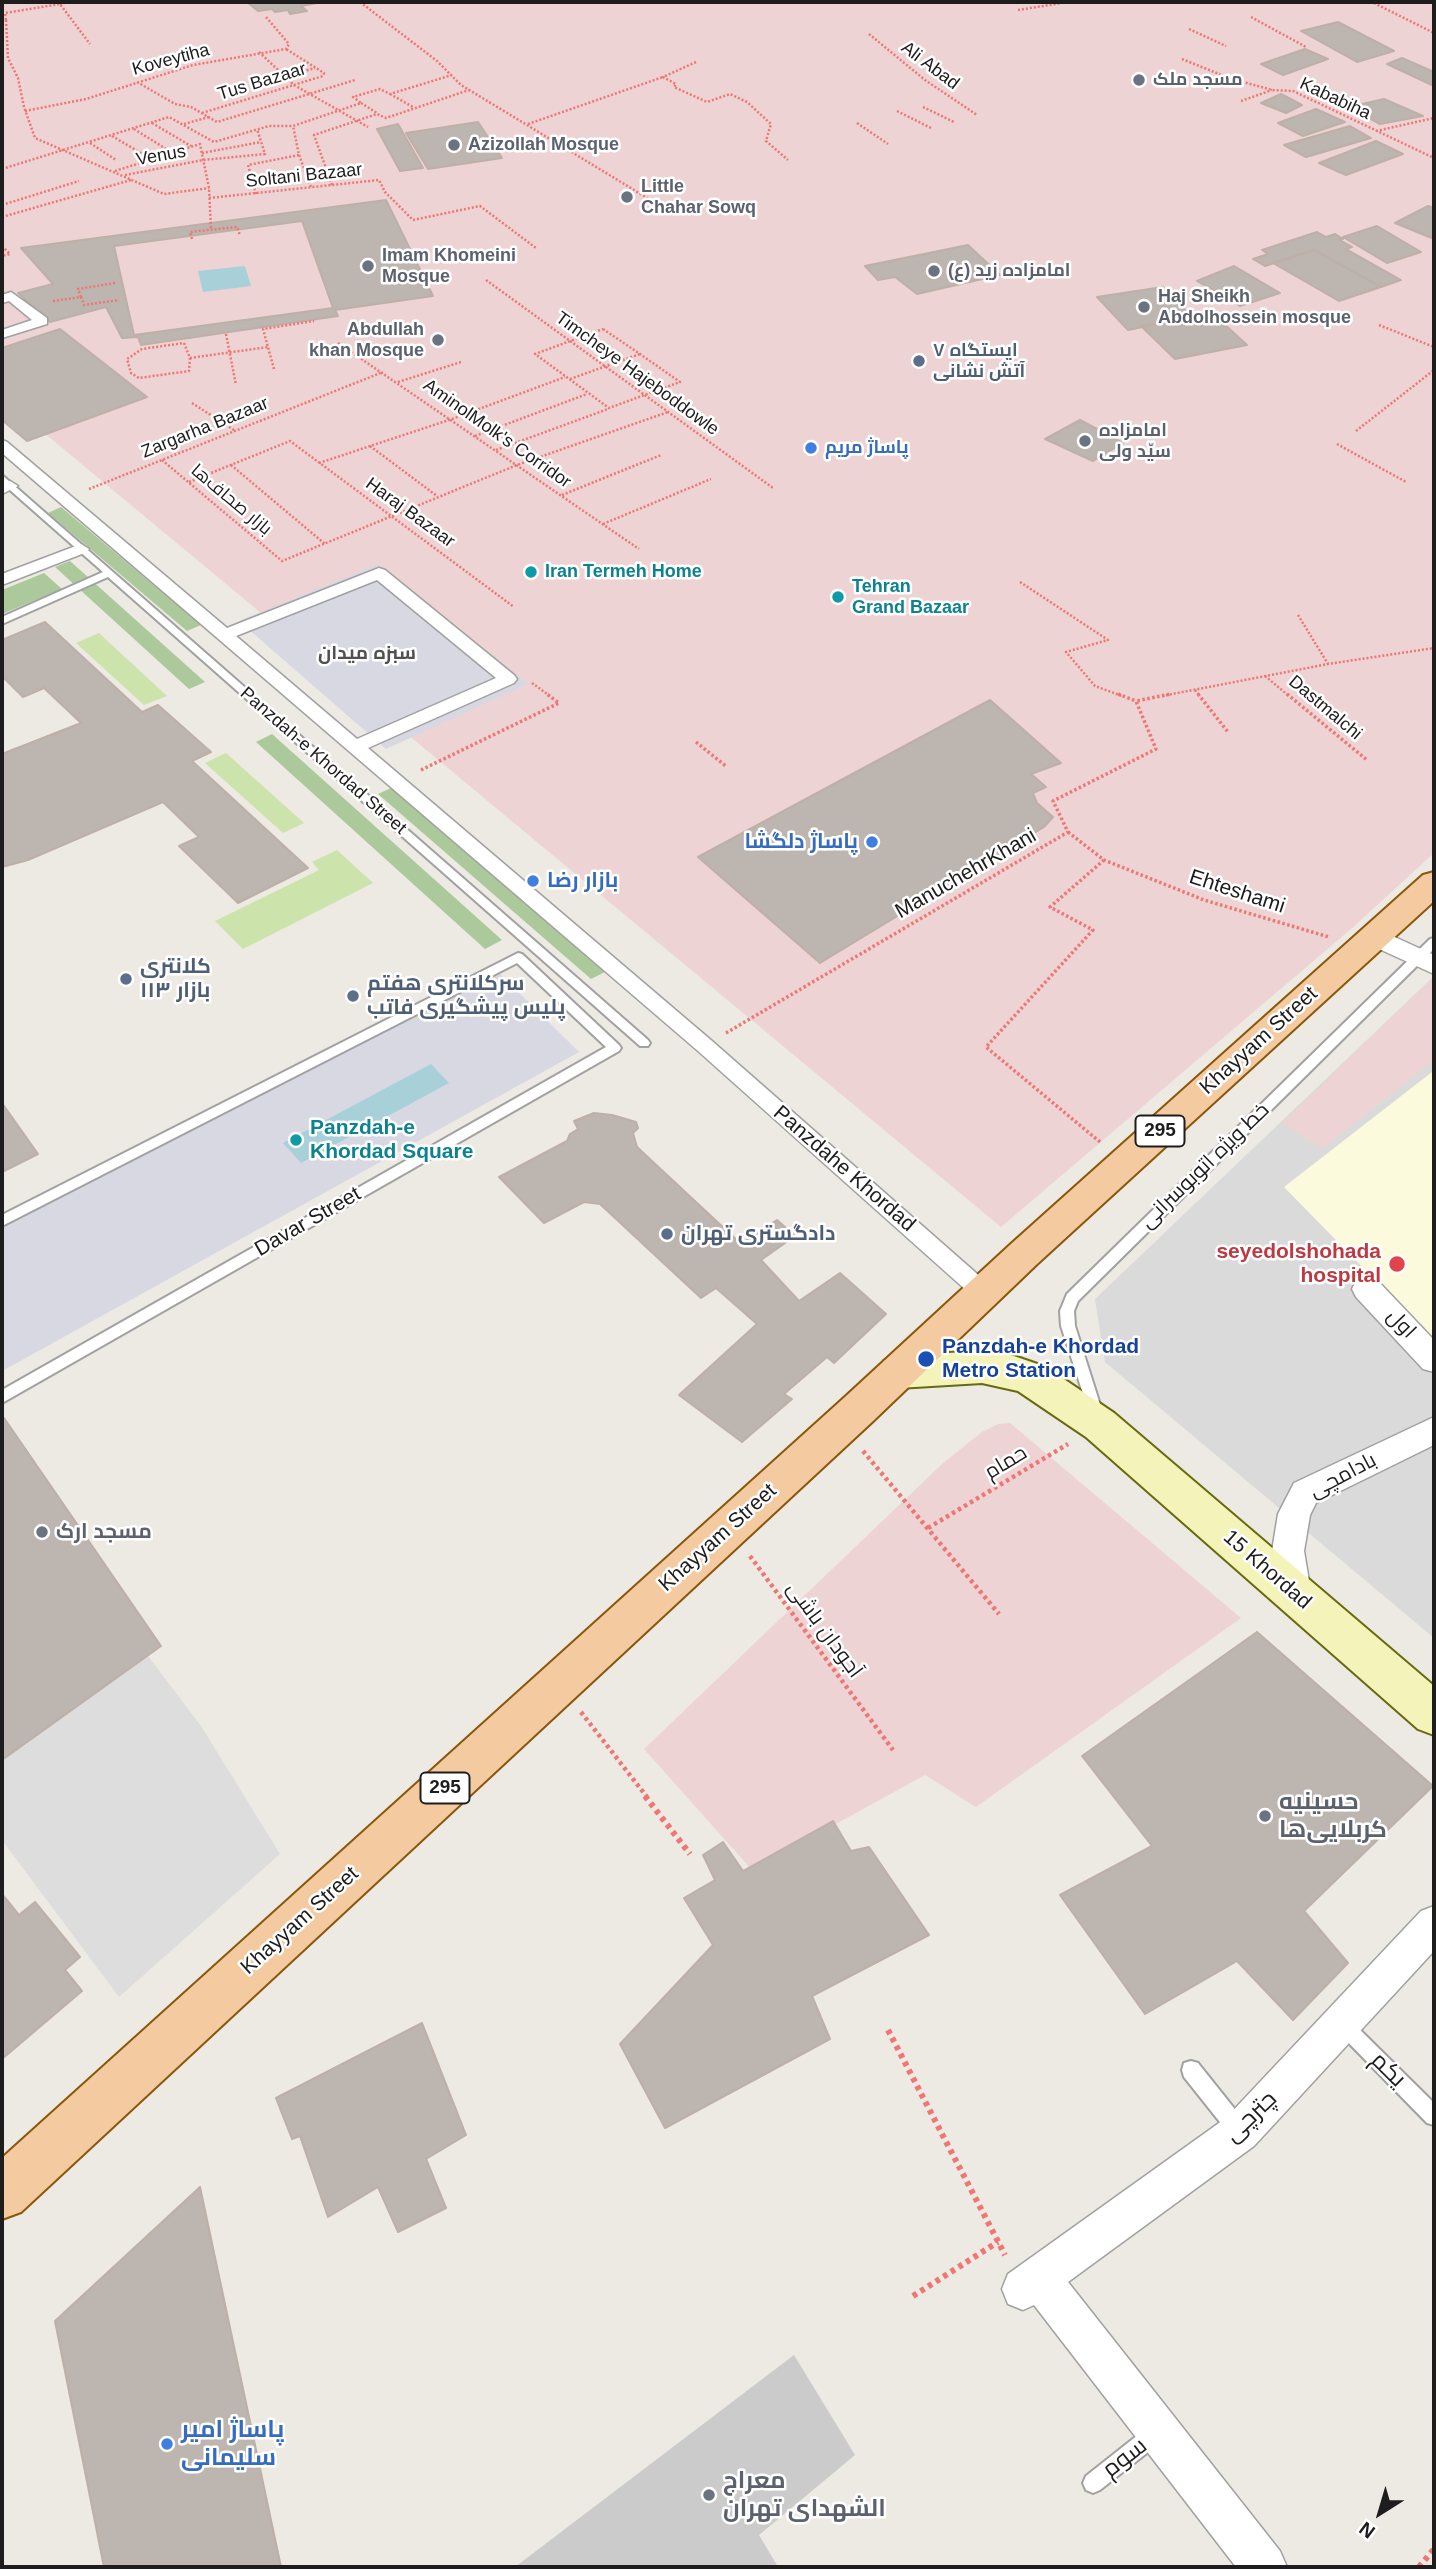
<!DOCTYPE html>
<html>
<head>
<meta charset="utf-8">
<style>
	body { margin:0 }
	#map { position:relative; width:1436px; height:2569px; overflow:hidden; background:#ede9e3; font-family:Arial,sans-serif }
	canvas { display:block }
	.frame { position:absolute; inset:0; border:4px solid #1d1d1d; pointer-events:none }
	.north { position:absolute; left:1345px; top:2478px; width:70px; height:70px; -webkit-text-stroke:5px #fff; paint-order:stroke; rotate:217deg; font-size:19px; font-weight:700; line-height:28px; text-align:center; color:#1d1d1d }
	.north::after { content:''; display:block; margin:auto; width:24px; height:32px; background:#1d1d1d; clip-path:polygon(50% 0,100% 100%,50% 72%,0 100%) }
</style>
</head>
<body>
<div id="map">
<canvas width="1436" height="2569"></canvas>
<div class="frame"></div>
<div class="north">N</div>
</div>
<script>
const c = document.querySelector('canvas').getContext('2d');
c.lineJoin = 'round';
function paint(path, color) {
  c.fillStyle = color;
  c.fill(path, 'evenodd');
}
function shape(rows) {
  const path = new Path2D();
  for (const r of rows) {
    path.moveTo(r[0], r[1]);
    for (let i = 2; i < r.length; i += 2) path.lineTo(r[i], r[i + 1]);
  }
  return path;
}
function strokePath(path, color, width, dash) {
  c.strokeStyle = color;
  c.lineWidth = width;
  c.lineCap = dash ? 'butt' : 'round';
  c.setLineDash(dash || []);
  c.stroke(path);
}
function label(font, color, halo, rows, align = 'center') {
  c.font = font + ' Arial,Cairo,sans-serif';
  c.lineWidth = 5;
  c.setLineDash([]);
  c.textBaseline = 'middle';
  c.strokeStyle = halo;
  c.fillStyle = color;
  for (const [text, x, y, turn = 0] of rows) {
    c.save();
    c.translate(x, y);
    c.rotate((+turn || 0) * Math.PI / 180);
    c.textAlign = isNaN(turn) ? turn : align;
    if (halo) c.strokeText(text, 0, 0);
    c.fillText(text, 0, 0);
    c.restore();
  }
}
paint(shape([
	[1434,976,1434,1638,1105,1362,1095,1299]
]), '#dbdada');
paint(shape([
	[2,2,1434,2,1434,853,1351,929,1001,1227,2,398],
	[1434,977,1434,1060,1322,1149,1282,1123],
	[1010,1423,1241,1618,976,1807,925,1775,752,1870,644,1749,942,1464,982,1432,998,1424]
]), '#edd3d4');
paint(shape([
	[1432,1072,1434,1073,1434,1340,1284,1187]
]), '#fcfadd');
paint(shape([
	[794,2355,855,2455,759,2535,778,2567,515,2567]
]), '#cbcbcb');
paint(shape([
	[99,633,167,696,144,705,76,643],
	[226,753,304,823,283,833,205,763],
	[337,850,373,883,243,949,215,921,319,870,312,862]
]), '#cce4ac');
paint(shape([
	[61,507,201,625,187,631,48,513],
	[70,561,205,682,189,689,55,567],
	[44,573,62,589,2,614,2,590],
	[272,734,502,940,485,949,256,742],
	[391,788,605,972,591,979,378,794]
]), '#acc99b');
paint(shape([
	[148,1656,201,1726,280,1854,119,1997,2,1840,2,1760]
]), '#ddd');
paint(shape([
	[378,564,528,684,386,749,239,621],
	[498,972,579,1052,4,1370,2,1227]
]), '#d8d8e3');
paint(shape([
	[245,266,251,286,203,292,198,271],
	[431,1064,449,1083,301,1163,283,1143]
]), '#a7d0d8');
const building = shape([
	[247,2,315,2,317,3,301,6,307,11,290,14,288,10,275,12,272,9,258,11,247,2],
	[1338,22,1394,51,1357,62,1301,31,1338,22],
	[1305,49,1328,59,1283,75,1261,64,1305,49],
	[1402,58,1434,72,1434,86,1387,64,1402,58],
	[1281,94,1302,105,1286,113,1261,103,1281,94],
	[1384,99,1423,116,1380,124,1349,107,1384,99],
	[1316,109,1345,122,1303,136,1278,123,1316,109],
	[478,122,502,158,428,169,406,133,478,122],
	[398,124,423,168,400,171,377,129,398,124],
	[1350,126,1371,138,1306,157,1284,145,1350,126],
	[1376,141,1403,154,1346,175,1319,163,1376,141],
	[386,200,433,296,335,310,338,316,141,345,138,337,122,338,106,307,50,322,18,293,53,284,21,248,386,200],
	[302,221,333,308,134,335,114,246,302,221],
	[1428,206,1434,208,1434,239,1395,223,1428,206],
	[1377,226,1421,252,1387,263,1343,237,1377,226],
	[1317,232,1326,237,1335,234,1343,239,1339,240,1352,247,1346,249,1401,280,1381,287,1314,250,1265,266,1253,259,1268,254,1262,250,1317,232],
	[968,245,1000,275,917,294,895,277,878,280,865,266,968,245],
	[1314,250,1381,287,1339,301,1273,263,1314,250],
	[1234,266,1280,293,1240,306,1197,281,1234,266],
	[1163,287,1192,317,1128,330,1097,297,1163,287],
	[1212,313,1247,345,1175,359,1141,326,1212,313],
	[60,329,147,397,27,441,2,420,2,348,60,329],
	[1080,420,1123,443,1093,461,1045,439,1080,420],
	[45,622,142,712,158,705,211,752,192,761,308,868,238,903,179,846,199,837,163,802,28,860,2,867,2,754,81,723,44,688,23,697,2,676,2,640,45,622],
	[990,700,1061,763,1031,774,1046,787,1033,793,1037,803,1053,817,1044,827,820,963,698,857,990,700],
	[2,1103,38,1154,2,1172,2,1103],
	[594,1113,612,1115,636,1122,638,1128,633,1133,637,1147,741,1244,777,1220,795,1236,761,1260,799,1301,840,1273,886,1314,834,1363,827,1357,784,1394,792,1399,742,1442,679,1395,757,1324,716,1288,701,1298,600,1204,584,1202,544,1223,499,1177,567,1141,570,1134,578,1129,574,1121,594,1113],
	[4,1418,161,1646,2,1760,2,1419,4,1418],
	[1257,1632,1433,1786,1304,1911,1348,1963,1293,2020,1237,1961,1145,2014,1060,1895,1152,1846,1082,1756,1257,1632],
	[833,1821,851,1851,869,1847,929,1935,812,1996,830,2039,665,2128,620,2044,713,1945,684,1898,715,1880,703,1855,723,1842,743,1871,833,1821],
	[2,1894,19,1915,35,1902,80,1957,65,1970,82,1991,2,2059,2,1894],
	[422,2023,466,2135,426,2159,446,2208,398,2232,378,2187,328,2217,300,2136,292,2139,276,2098,422,2023],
	[200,2187,281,2567,104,2567,55,2321,200,2187]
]);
paint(building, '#bdb5b0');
strokePath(building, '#beafa7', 2);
const service = shape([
	[2,475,648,1040,650,1043,648,1046,640,1046,108,577,2,624,2,617,103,572,2,483,2,475],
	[1434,938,1434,949,1078,1301,1074,1311,1075,1326,1103,1414,1101,1418,1096,1420,1091,1418,1061,1326,1060,1311,1067,1294,1430,939,1434,938],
	[518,953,522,954,619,1045,621,1048,619,1051,2,1403,2,1390,606,1047,517,963,2,1226,2,1215,518,953],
	[1341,2014,1347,2017,1434,2103,1434,2125,1427,2123,1335,2029,1332,2023,1335,2017,1341,2014],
	[1191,2061,1198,2063,1245,2122,1247,2129,1245,2136,1238,2138,1231,2136,1184,2077,1182,2070,1184,2063,1191,2061],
	[1155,2424,1162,2427,1165,2434,1162,2441,1100,2490,1093,2493,1086,2490,1083,2483,1086,2476,1148,2427,1155,2424]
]);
const pedestrian = shape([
	[11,292,47,318,47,324,2,338,2,330,32,320,9,301,2,303,2,295,11,292],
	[2,440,7,442,227,628,379,568,385,570,514,675,517,679,514,683,368,748,712,1041,992,1287,995,1293,992,1299,984,1302,976,1299,698,1051,2,453,2,440],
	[377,580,496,678,357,739,236,636,377,580],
	[10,481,18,486,2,494,2,484,10,481],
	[81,544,89,549,87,552,2,585,2,574,81,544]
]);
const minor = shape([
	[1375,928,1434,955,1434,974,1366,943,1362,937,1366,931,1375,928],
	[1367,1277,1378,1281,1434,1340,1434,1372,1423,1369,1356,1297,1352,1289,1356,1281,1367,1277],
	[1434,1417,1434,1445,1316,1503,1310,1515,1304,1551,1311,1593,1306,1603,1294,1608,1282,1603,1277,1593,1272,1551,1278,1514,1294,1483,1434,1417],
	[1434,1906,1434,1951,1254,2146,1068,2282,1280,2551,1287,2567,1236,2567,1034,2305,1023,2310,1008,2304,1002,2289,1008,2274,1226,2118,1421,1911,1434,1906]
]);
const secondary = shape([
	[982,1351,1008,1354,1046,1367,1114,1413,1434,1686,1434,1735,1418,1729,1086,1437,1018,1391,982,1383,898,1388,884,1383,878,1372,884,1361,898,1356,982,1351]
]);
const primary = shape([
	[1434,872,1434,901,1037,1264,873,1421,21,2212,2,2219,2,2158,845,1397,1011,1244,1423,875,1434,872]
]);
strokePath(service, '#a1a1a1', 4);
strokePath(pedestrian, '#a1a1a1', 3);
strokePath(minor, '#a1a1a1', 3);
strokePath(secondary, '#676a0d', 4);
strokePath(primary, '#8a570b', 4);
strokePath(shape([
	[360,2,437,61,461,85,649,199],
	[533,2,537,2],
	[1374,3,1434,33],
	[60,4,68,2],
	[1018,10,1068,2],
	[1251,17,1306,47],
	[2,20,6,20,8,58,18,78,24,107,35,138,164,194,209,188],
	[6,20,5,13,60,4,90,44],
	[1189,29,1226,46],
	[869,34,925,80,977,115],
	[259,52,294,85,368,127],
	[1182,59,1229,78,1272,90,1293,91,1434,158],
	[696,62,663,77,676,84,674,87,707,102,730,94,747,102,771,124,766,141,788,160],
	[268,81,315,68],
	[137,82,175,104,191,107,217,122,355,80],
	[390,94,413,107],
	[1241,101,1272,90],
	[361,103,377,113],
	[923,107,954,122],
	[25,111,86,99,193,65,286,49,289,44,266,17],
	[897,111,931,128],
	[202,113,323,76,324,73,286,49],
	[152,123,191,146],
	[857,123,888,144],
	[184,124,209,117],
	[528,124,663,77],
	[134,129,171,152],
	[1376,131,1434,118],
	[112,136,151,159],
	[90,143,116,160],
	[202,153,261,142],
	[299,155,311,187],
	[2,169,169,117,214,142,269,126,293,126],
	[115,171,200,144,209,188,211,229],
	[125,175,203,160,265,154,257,129],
	[332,185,314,135,377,114,386,118,469,90],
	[256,194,248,165,299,155,293,126,361,103,353,97,380,89,390,94,452,75],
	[209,198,379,180,385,192,413,220,480,206,536,248],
	[2,205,79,181],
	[2,217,131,180],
	[192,239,190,232,237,227,240,235],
	[2,246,10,254,2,256],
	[486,280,773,488],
	[81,297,78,289,115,283],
	[53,301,81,297,84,305,119,300],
	[1379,325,1434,347],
	[603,329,640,354,680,382,609,408,535,354,603,329],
	[226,334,236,385],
	[184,343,190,358,189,371,139,378,131,373,127,359,142,349,184,343],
	[338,343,639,549],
	[190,358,268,347],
	[274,369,263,329,314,321],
	[570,379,640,354],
	[398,382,461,362],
	[192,403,234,430],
	[1356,431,1434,370],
	[475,436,587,394],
	[1337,444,1406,482],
	[370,446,437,496],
	[496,450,608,409],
	[162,460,282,561,517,465,668,412],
	[319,463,452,419,565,377],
	[231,465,325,544],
	[189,482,290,441,514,607],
	[89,489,383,372],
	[562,495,661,455],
	[603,524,711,479],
	[1020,582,1108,640,1066,652,1095,686,1122,696],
	[1298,615,1328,664],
	[1265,676,1289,696],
	[532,683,550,696],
	[1195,690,1200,696],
	[1162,696,1328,664,1434,648]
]), '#ef7673', 2.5, [2, 2]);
strokePath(shape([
	[1118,694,1136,701],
	[1198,694,1228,732],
	[1287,694,1367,760],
	[696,742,727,767],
	[421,770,559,703,547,694],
	[1068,832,1104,860,1204,900,1329,937],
	[726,1033,1068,832,1053,801,1156,749,1136,701,1171,694],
	[1100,1142,986,1047,1093,930,1050,907,1104,860]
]), '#ef7673', 3.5, [2.5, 2.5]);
strokePath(shape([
	[863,1451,999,1614],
	[928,1528,1068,1444],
	[750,1556,893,1750],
	[581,1712,647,1797]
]), '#ef7673', 4.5, [3.5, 3.5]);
strokePath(shape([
	[645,1796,690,1854],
	[888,2030,1005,2255],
	[913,2296,998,2242],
	[1419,2567,1434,2549]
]), '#ef7673', 6, [4.5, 4.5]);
paint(service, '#fff');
paint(pedestrian, '#fff');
paint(minor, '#fff');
paint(secondary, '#f4f3ba');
paint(primary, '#f4caa1');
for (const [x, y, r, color] of [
	[1139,80,7,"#6b7280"],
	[454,145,7,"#6b7280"],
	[627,197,7,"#6b7280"],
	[368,266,7,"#6b7280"],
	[934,271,7,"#6b7280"],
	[1144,307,7,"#6b7280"],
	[438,340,7,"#6b7280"],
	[919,361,7,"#5c6f8a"],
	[1085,441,7,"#6b7280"],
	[811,448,7,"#3f7fe0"],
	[531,572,7,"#0f9aa8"],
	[838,597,7,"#0f9aa8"],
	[872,842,7,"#3f7fe0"],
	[533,881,7,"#3f7fe0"],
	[126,979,7,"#5c6f8a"],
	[353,996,7,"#5c6f8a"],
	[296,1140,7,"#0f9aa8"],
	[667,1234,7,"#5c6f8a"],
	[1397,1264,9,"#e0444e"],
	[926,1359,9,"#1a4fb4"],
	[42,1532,7,"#6b7280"],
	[1265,1816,7,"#6b7280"],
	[167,2444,7,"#3f7fe0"],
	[709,2495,7,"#6b7280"]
]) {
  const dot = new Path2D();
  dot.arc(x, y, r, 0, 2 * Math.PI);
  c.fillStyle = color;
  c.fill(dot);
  strokePath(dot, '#fff', 2.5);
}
label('18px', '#1d1d1d', '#fff', [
	["Koveytiha",171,60,-15],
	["Ali Abad",930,66,37],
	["Tus Bazaar",262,82,-17],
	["Kababiha",1335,99,25],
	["Venus",161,156,-10],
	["Soltani Bazaar",304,176,-6],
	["Timcheye Hajeboddowle",637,374,36],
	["Zargarha Bazaar",205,428,-22],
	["AminolMolk's Corridor",497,434,35],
	["بازار صحاف‌ها",231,500,40],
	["Haraj Bazaar",410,513,36],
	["Dastmalchi",1325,708,40],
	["Panzdah-e Khordad Street",323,761,41]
]);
label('bold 18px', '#5b616d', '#fff', [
	["مسجد ملک",1153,80],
	["Azizollah Mosque",468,145],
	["Little",641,187],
	["Chahar Sowq",641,208],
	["Imam Khomeini",382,256],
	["Mosque",382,277],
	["امامزاده زید (ع)",948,271],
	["Haj Sheikh",1158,297],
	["Abdolhossein mosque",1158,318],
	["Abdullah",424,330,"right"],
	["khan Mosque",424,351,"right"],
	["امامزاده",1099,431],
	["سیّد ولی",1099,452]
], 'left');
label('bold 18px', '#4e5e75', '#fff', [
	["ایستگاه ۷",933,351],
	["آتش نشانی",933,372]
], 'left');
label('bold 18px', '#366cbe', '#fff', [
	["پاساژ مریم",825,448]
], 'left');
label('bold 18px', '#0d838f', '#fff', [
	["Iran Termeh Home",545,572],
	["Tehran",852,587],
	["Grand Bazaar",852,608]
], 'left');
label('bold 19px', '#505050', '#fff', [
	["سبزه میدان",367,654]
]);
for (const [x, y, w] of [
	[1160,1131,49],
	[445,1788,49]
]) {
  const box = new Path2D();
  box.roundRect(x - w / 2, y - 15.5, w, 31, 5);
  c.fillStyle = '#fff';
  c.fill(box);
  strokePath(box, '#1d1d1d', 2);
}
label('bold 19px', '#1d1d1d', null, [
	["295",1160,1131],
	["295",445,1788]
]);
label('bold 21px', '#366cbe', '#fff', [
	["پاساژ دلگشا",858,842],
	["بازار رضا",547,881,"left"]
], 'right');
label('21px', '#1d1d1d', '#fff', [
	["ManuchehrKhani",966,874,-30],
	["Ehteshami",1237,892,18],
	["Khayyam Street",1259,1041,-42],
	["خط ویژه اتوبوسرانی",1205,1166,-44],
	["Panzdahe Khordad",844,1169,41],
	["Davar Street",308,1222,-30],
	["اول",1401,1324,46],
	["حمام",1006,1463,-31],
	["بادامچی",1343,1476,-28],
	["Khayyam Street",718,1538,-42],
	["15 Khordad",1267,1570,41],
	["آجودان باشی",824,1630,54],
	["Khayyam Street",300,1921,-42]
]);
label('bold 21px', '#4e5e75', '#fff', [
	["کلانتری",140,967],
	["۱۱۳ بازار",140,991],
	["سرکلانتری هفتم",367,984],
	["پلیس پیشگیری فاتب",367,1008],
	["دادگستری تهران",681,1234]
], 'left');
label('bold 21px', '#0d838f', '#fff', [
	["Panzdah-e",310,1128],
	["Khordad Square",310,1152]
], 'left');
label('bold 21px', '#be3a42', '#fff', [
	["seyedolshohada",1381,1252],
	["hospital",1381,1276]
], 'right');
label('bold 21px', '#164399', '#fff', [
	["Panzdah-e Khordad",942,1347],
	["Metro Station",942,1371]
], 'left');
label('bold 21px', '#5b616d', '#fff', [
	["مسجد ارک",56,1532]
], 'left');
label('bold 24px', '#5b616d', '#fff', [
	["حسینیه",1279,1802],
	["کربلایی‌ها",1279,1830],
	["معراج",723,2481],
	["الشهدای تهران",723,2509]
], 'left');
label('24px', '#1d1d1d', '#fff', [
	["یکم",1388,2070,45],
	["چترچی",1251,2117,-44],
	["سوم",1125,2458,-38]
]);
label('bold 24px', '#366cbe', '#fff', [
	["پاساژ امیر",181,2430],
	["سلیمانی",181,2458]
], 'left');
</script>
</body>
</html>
